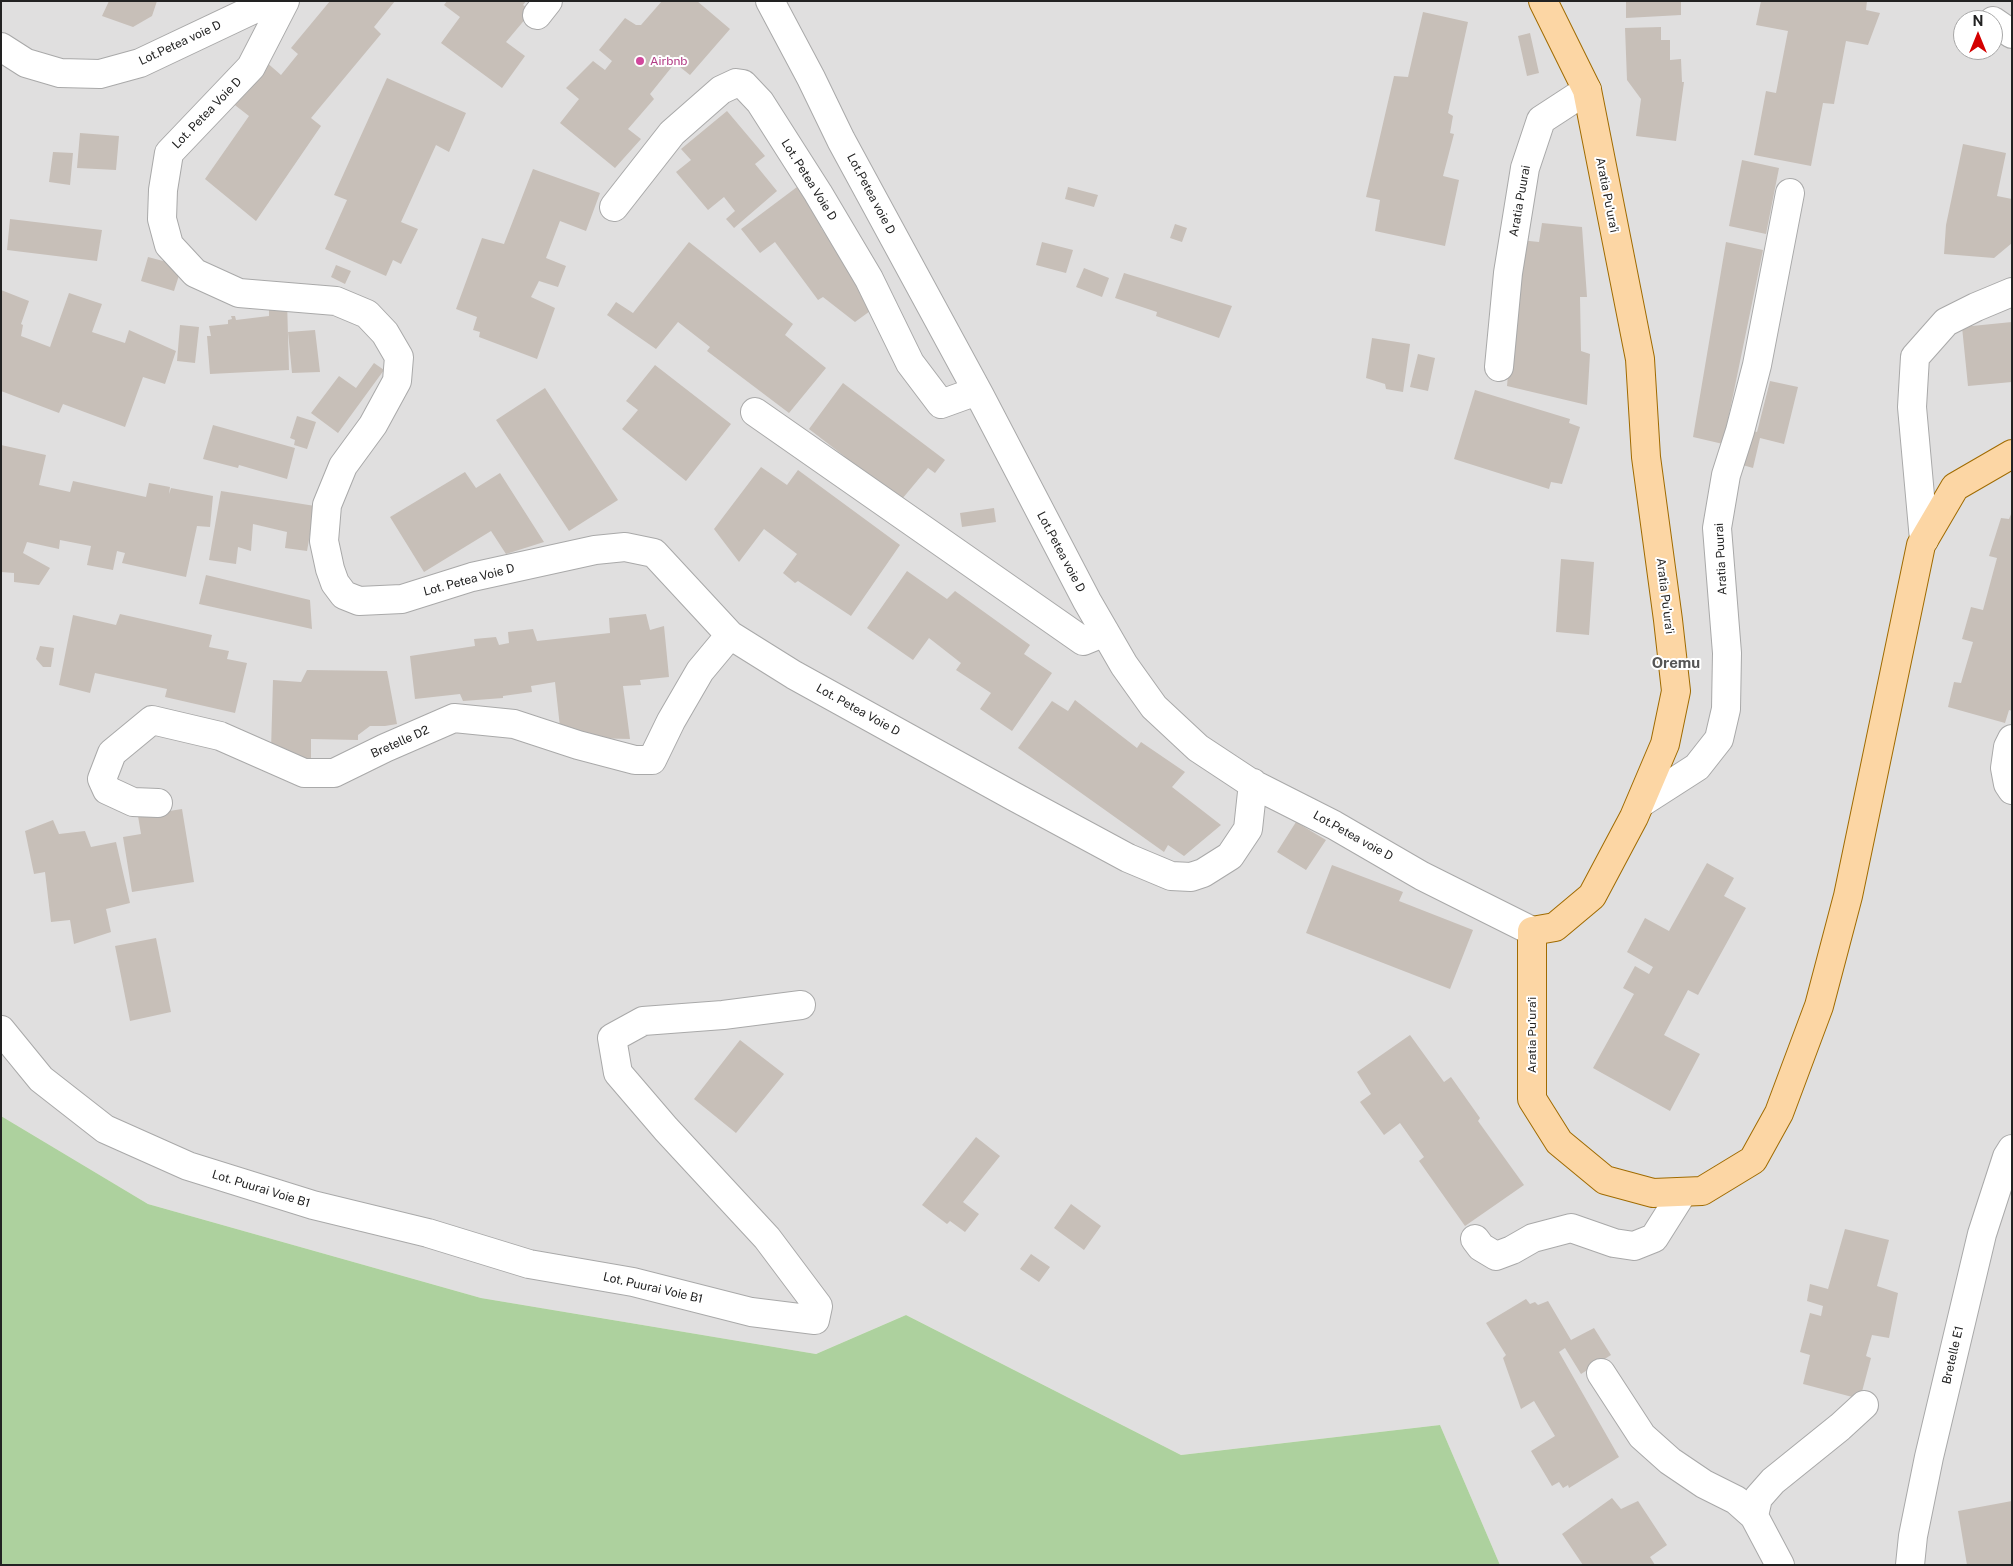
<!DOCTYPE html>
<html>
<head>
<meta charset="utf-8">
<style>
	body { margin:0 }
	#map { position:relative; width:2013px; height:1566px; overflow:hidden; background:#f2efe9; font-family:"Public Sans",sans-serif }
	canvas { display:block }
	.frame { position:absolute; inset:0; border:2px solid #222; pointer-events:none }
	.north { position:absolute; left:1953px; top:10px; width:50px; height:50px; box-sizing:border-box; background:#fff; border:1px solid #a7a7a7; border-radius:50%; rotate:0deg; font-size:14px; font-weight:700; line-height:20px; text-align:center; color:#222 }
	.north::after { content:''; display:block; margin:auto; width:18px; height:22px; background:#d40000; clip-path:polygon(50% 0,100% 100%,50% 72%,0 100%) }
</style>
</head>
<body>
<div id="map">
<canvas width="2013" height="1566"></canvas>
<div class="frame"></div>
<div class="north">N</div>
</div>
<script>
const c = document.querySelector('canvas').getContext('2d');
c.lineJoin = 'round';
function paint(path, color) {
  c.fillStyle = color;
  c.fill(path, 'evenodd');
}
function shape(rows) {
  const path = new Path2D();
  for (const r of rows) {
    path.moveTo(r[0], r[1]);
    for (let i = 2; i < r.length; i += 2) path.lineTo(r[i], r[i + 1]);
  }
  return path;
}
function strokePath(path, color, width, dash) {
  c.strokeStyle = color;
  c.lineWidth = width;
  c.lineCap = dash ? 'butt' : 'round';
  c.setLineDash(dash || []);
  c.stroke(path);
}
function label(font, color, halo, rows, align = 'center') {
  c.font = font + ' "Public Sans",sans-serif';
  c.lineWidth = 4;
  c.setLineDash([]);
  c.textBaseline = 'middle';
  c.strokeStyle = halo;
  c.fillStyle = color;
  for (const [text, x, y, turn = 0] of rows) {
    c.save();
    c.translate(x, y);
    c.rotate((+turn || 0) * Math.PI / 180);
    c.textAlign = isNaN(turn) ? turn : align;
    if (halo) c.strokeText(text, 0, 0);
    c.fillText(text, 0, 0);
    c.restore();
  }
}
paint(shape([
	[1,1,2012,1,2012,1565,1500,1565,1440,1425,1181,1455,906,1315,816,1354,481,1298,148,1204,1,1116],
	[1963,20,1993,20,1993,50,1963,50]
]), '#e0dfdf');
paint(shape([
	[1,1116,148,1204,481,1298,816,1354,906,1315,1181,1455,1440,1425,1500,1565,1,1565]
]), '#add19e');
paint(shape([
	[109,1,157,1,152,16,133,27,102,16],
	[330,1,395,1,374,27,381,34,311,118,321,126,256,221,205,179,249,116,231,102,265,61,281,75,298,54,291,48],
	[447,1,526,1,523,5,532,11,506,42,525,56,502,88,441,43,460,17,444,5],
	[662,1,697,1,730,29,690,75,675,63,650,94,654,99,628,129,641,139,615,168,560,123,579,99,566,88,593,61,605,70,612,61,599,50,625,18,636,25,641,25],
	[1626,1,1681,1,1681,15,1626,18],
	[1761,1,1867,1,1866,10,1880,13,1868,45,1846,41,1834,104,1823,103,1811,166,1754,155,1766,91,1776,93,1788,31,1756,25],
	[1423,12,1468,22,1448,113,1453,116,1450,133,1454,134,1443,176,1459,180,1445,246,1375,231,1380,200,1366,197,1394,76,1408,77],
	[1661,27,1661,40,1670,40,1670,60,1681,59,1682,82,1684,82,1676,141,1636,136,1641,99,1627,80,1625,28],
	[1530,33,1539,73,1527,76,1518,36],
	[387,78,466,113,449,152,436,145,401,222,418,229,401,264,393,260,386,276,325,249,347,200,334,195],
	[727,111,765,156,755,164,777,191,734,228,726,219,735,211,724,197,708,210,676,172,691,160,681,149],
	[80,133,119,136,116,170,77,168],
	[1963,144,2006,153,1997,196,2012,199,2012,243,1994,258,1944,254,1946,225],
	[53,152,73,153,70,185,49,182],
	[1742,160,1779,168,1766,234,1729,226],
	[533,169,600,193,586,231,560,221,546,258,566,266,558,287,539,281,531,297,555,308,537,359,479,337,480,332,473,330,477,317,456,309,482,238,504,244],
	[797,187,826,224,821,228,877,306,855,322,823,297,818,300,775,242,760,253,741,229],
	[1068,187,1098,195,1094,207,1065,199],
	[10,219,102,230,97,261,7,250],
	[1542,223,1582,227,1587,297,1580,297,1581,351,1590,354,1587,405,1507,386,1520,240,1539,242],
	[1175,224,1187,228,1182,242,1170,238],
	[689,242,793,324,785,335,826,368,789,413,707,351,710,347,678,322,656,349,607,315,616,302,633,313],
	[1042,242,1073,250,1066,273,1036,265],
	[1726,242,1763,250,1723,444,1693,437],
	[148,257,182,266,174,291,141,281],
	[336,265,351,271,345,284,331,277],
	[1084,268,1109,278,1102,297,1076,287],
	[1124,273,1232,306,1219,338,1156,316,1157,312,1115,298],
	[1,290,29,301,21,324,23,325,21,336,50,347,69,293,102,304,92,332,125,343,129,330,176,351,165,384,143,377,125,427,63,404,59,413,1,391],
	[287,301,289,370,210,374,207,336,211,336,209,326,228,324,228,320,232,319,231,316,235,316,236,320,269,316,269,302],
	[2012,322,2012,382,1968,386,1962,327],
	[180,325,199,327,195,363,177,361],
	[315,330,320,372,292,373,288,332],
	[1372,338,1410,344,1403,392,1386,389,1385,384,1366,378],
	[1418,354,1435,358,1428,391,1410,387],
	[374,363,384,370,338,433,311,413,339,376,356,388],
	[655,365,731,424,686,481,622,429,638,410,626,401],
	[1770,381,1798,387,1784,444,1760,438,1753,468,1739,464,1750,430,1757,432],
	[843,383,945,460,935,473,928,468,902,499,863,470,861,473,842,459,844,456,809,429],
	[545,388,618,500,569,531,496,420],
	[1475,390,1570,419,1569,423,1580,427,1562,484,1551,482,1549,489,1454,459],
	[297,416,316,422,307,449,294,445,295,440,290,438],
	[213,425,295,448,287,479,239,465,238,468,203,459],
	[1,445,46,455,39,485,70,492,73,481,146,497,149,483,170,487,169,494,171,488,213,496,210,527,197,526,186,577,122,563,125,553,117,551,113,570,87,565,91,546,60,540,59,549,27,542,23,553,50,568,39,585,14,582,14,573,1,572],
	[761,467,787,485,798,470,900,545,851,616,798,581,795,583,783,573,797,554,764,529,739,562,714,529],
	[465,472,476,488,500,473,544,542,506,554,491,531,424,572,390,517],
	[221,491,315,506,307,551,285,548,287,532,253,524,251,551,238,547,236,564,209,560],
	[994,508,996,522,962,527,960,513],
	[2012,512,2012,711,2009,710,2005,723,1948,707,1954,682,1961,683,1973,642,1962,639,1971,607,1983,610,1997,558,1989,556,2001,518,2009,519],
	[1561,559,1594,562,1589,635,1556,632],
	[907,571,947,599,955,591,1030,645,1024,654,1052,673,1012,731,980,709,991,693,956,670,961,663,929,638,913,660,867,628],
	[206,575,310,600,312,629,199,604],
	[120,614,212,635,209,647,229,651,227,659,247,663,235,713,165,697,167,689,95,673,90,693,59,685,73,615,116,625],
	[646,614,650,630,664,626,669,677,640,680,641,685,623,686,630,739,590,738,560,727,555,682,531,686,532,692,503,696,503,698,463,701,460,694,415,699,410,656,475,646,474,639,496,637,499,645,509,643,508,632,533,629,537,641,610,633,609,618],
	[40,646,54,648,51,667,43,667,36,659],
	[307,670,387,671,397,724,385,726,370,726,358,735,358,740,311,739,311,763,271,750,273,680,301,682],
	[1075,700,1137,748,1141,742,1185,772,1172,787,1221,825,1184,856,1168,845,1164,852,1018,748,1052,701,1068,711],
	[182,809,194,882,132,892,123,837,141,834,138,816],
	[53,820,59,834,85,831,91,847,116,842,130,903,106,909,111,932,74,944,70,920,51,922,45,872,34,874,25,831],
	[1296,822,1326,840,1306,870,1277,852],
	[1707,863,1734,878,1724,896,1746,908,1698,995,1688,990,1664,1035,1700,1054,1670,1111,1593,1068,1634,994,1623,988,1635,966,1649,974,1653,967,1627,952,1645,918,1669,931],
	[1332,865,1403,892,1399,901,1473,930,1450,989,1306,933],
	[156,938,171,1012,130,1021,115,946],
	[1410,1035,1444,1082,1451,1077,1480,1118,1478,1121,1524,1185,1465,1226,1419,1161,1424,1157,1400,1123,1384,1135,1360,1102,1371,1094,1357,1072],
	[740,1040,784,1074,736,1133,694,1099],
	[976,1137,1000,1156,963,1202,979,1214,965,1232,950,1221,947,1224,922,1205],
	[1071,1204,1101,1226,1084,1250,1054,1228],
	[1845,1229,1889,1240,1877,1286,1898,1293,1889,1338,1872,1335,1866,1356,1871,1358,1860,1399,1803,1384,1810,1355,1800,1352,1810,1313,1821,1316,1823,1306,1807,1301,1810,1284,1828,1289],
	[1031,1254,1050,1267,1039,1282,1020,1269],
	[1526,1299,1530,1304,1535,1302,1538,1305,1548,1301,1571,1340,1594,1328,1611,1355,1581,1374,1565,1348,1559,1352,1619,1457,1569,1488,1568,1485,1563,1488,1559,1482,1552,1486,1531,1451,1555,1436,1534,1401,1521,1409,1503,1358,1506,1355,1486,1323],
	[1612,1498,1621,1509,1638,1501,1667,1545,1650,1557,1655,1565,1583,1565,1562,1534],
	[2012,1501,2012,1565,1967,1565,1958,1511]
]), '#c7bfb8');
const minor = shape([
	[285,1,251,67,169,153,163,190,162,219,169,245,195,273,239,293,336,301,367,314,385,333,399,357,397,381,373,425,343,466,327,505,324,541,330,569,335,583,344,595,359,601,402,599,472,577,595,550,625,547,654,553,730,635,794,675,1013,796,1128,858,1171,876,1191,877,1203,873,1230,856,1248,829,1253,783],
	[770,1,811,78,841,140,980,396,1087,601,1124,665,1154,707,1198,748,1251,783,1334,825,1422,876,1532,931],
	[537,15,548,1],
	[1993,21,2012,34],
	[1,47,26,63,60,73,100,74,140,63,271,1],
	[614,207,672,133,721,90,736,83,743,84,760,102,818,193,869,279,910,363,941,404,977,391],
	[1499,367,1508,273,1525,168,1541,120,1587,90],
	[755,412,1083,641,1105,632],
	[1924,540,1912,407,1915,357,1946,322,1976,307,2012,292],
	[2012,739,2008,747,2005,768,2008,784,2012,790],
	[158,803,133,802,107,790,102,779,112,753,152,720,220,736,304,773,334,773,385,748,454,718,514,724,578,745,635,760,652,760,671,721,700,671,730,635],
	[1641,803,1697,767,1719,739,1726,709,1727,653,1717,528,1726,475,1740,431,1757,365,1790,193],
	[1,1030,41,1079,105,1129,188,1166,313,1205,428,1233,529,1264,633,1282,751,1312,815,1320,818,1306,767,1238,666,1129,618,1073,612,1038,643,1021,723,1015,801,1005],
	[1475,1239,1481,1247,1496,1256,1512,1250,1533,1238,1571,1228,1614,1243,1634,1246,1654,1238,1683,1192],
	[1601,1373,1642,1436,1670,1461,1704,1484,1736,1500,1754,1516,1780,1565],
	[1754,1516,1758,1498,1773,1481,1840,1427,1864,1405],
	[1910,1565,1913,1536,1929,1457,1982,1234,2007,1157,2012,1149]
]);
const major = shape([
	[1543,1,1587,90,1640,359,1646,457,1668,620,1676,691,1665,744,1634,817,1592,896,1555,927,1532,931,1532,1099,1559,1142,1605,1180,1653,1193,1702,1191,1753,1160,1779,1113,1819,1006,1848,896,1921,545,1955,487,2012,454]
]);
strokePath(minor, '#a9a9a9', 30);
strokePath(major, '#a06b00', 30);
strokePath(minor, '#fff', 28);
strokePath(major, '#fcd6a4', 28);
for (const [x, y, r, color] of [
	[640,61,5,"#d1479c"]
]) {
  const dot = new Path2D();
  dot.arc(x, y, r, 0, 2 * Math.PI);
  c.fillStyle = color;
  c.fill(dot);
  strokePath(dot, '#fff', 2);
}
label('12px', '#222', '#fff', [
	["Lot.Petea voie D",180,43,-25],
	["Lot. Petea Voie D",207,113,-46],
	["Lot. Petea Voie D",809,180,58],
	["Lot.Petea voie D",871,194,62],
	["Aratia Pu'ura'i",1607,195,79],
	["Aratia Puurai",1520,201,-80],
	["Lot.Petea voie D",1061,552,62],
	["Aratia Puurai",1721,559,-93],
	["Lot. Petea Voie D",469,580,-15],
	["Aratia Pu'ura'i",1665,596,83],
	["Lot. Petea Voie D",858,710,29],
	["Bretelle D2",400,742,-24],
	["Lot.Petea voie D",1353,836,29],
	["Aratia Pu'ura'i",1532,1035,-90],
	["Lot. Puurai Voie B1",261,1189,17],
	["Lot. Puurai Voie B1",653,1288,13],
	["Bretelle E1",1953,1355,-77]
]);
label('12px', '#b23c85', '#fff', [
	["Airbnb",650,61]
], 'left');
label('bold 15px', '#555', '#fff', [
	["Oremu",1676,663]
]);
</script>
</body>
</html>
